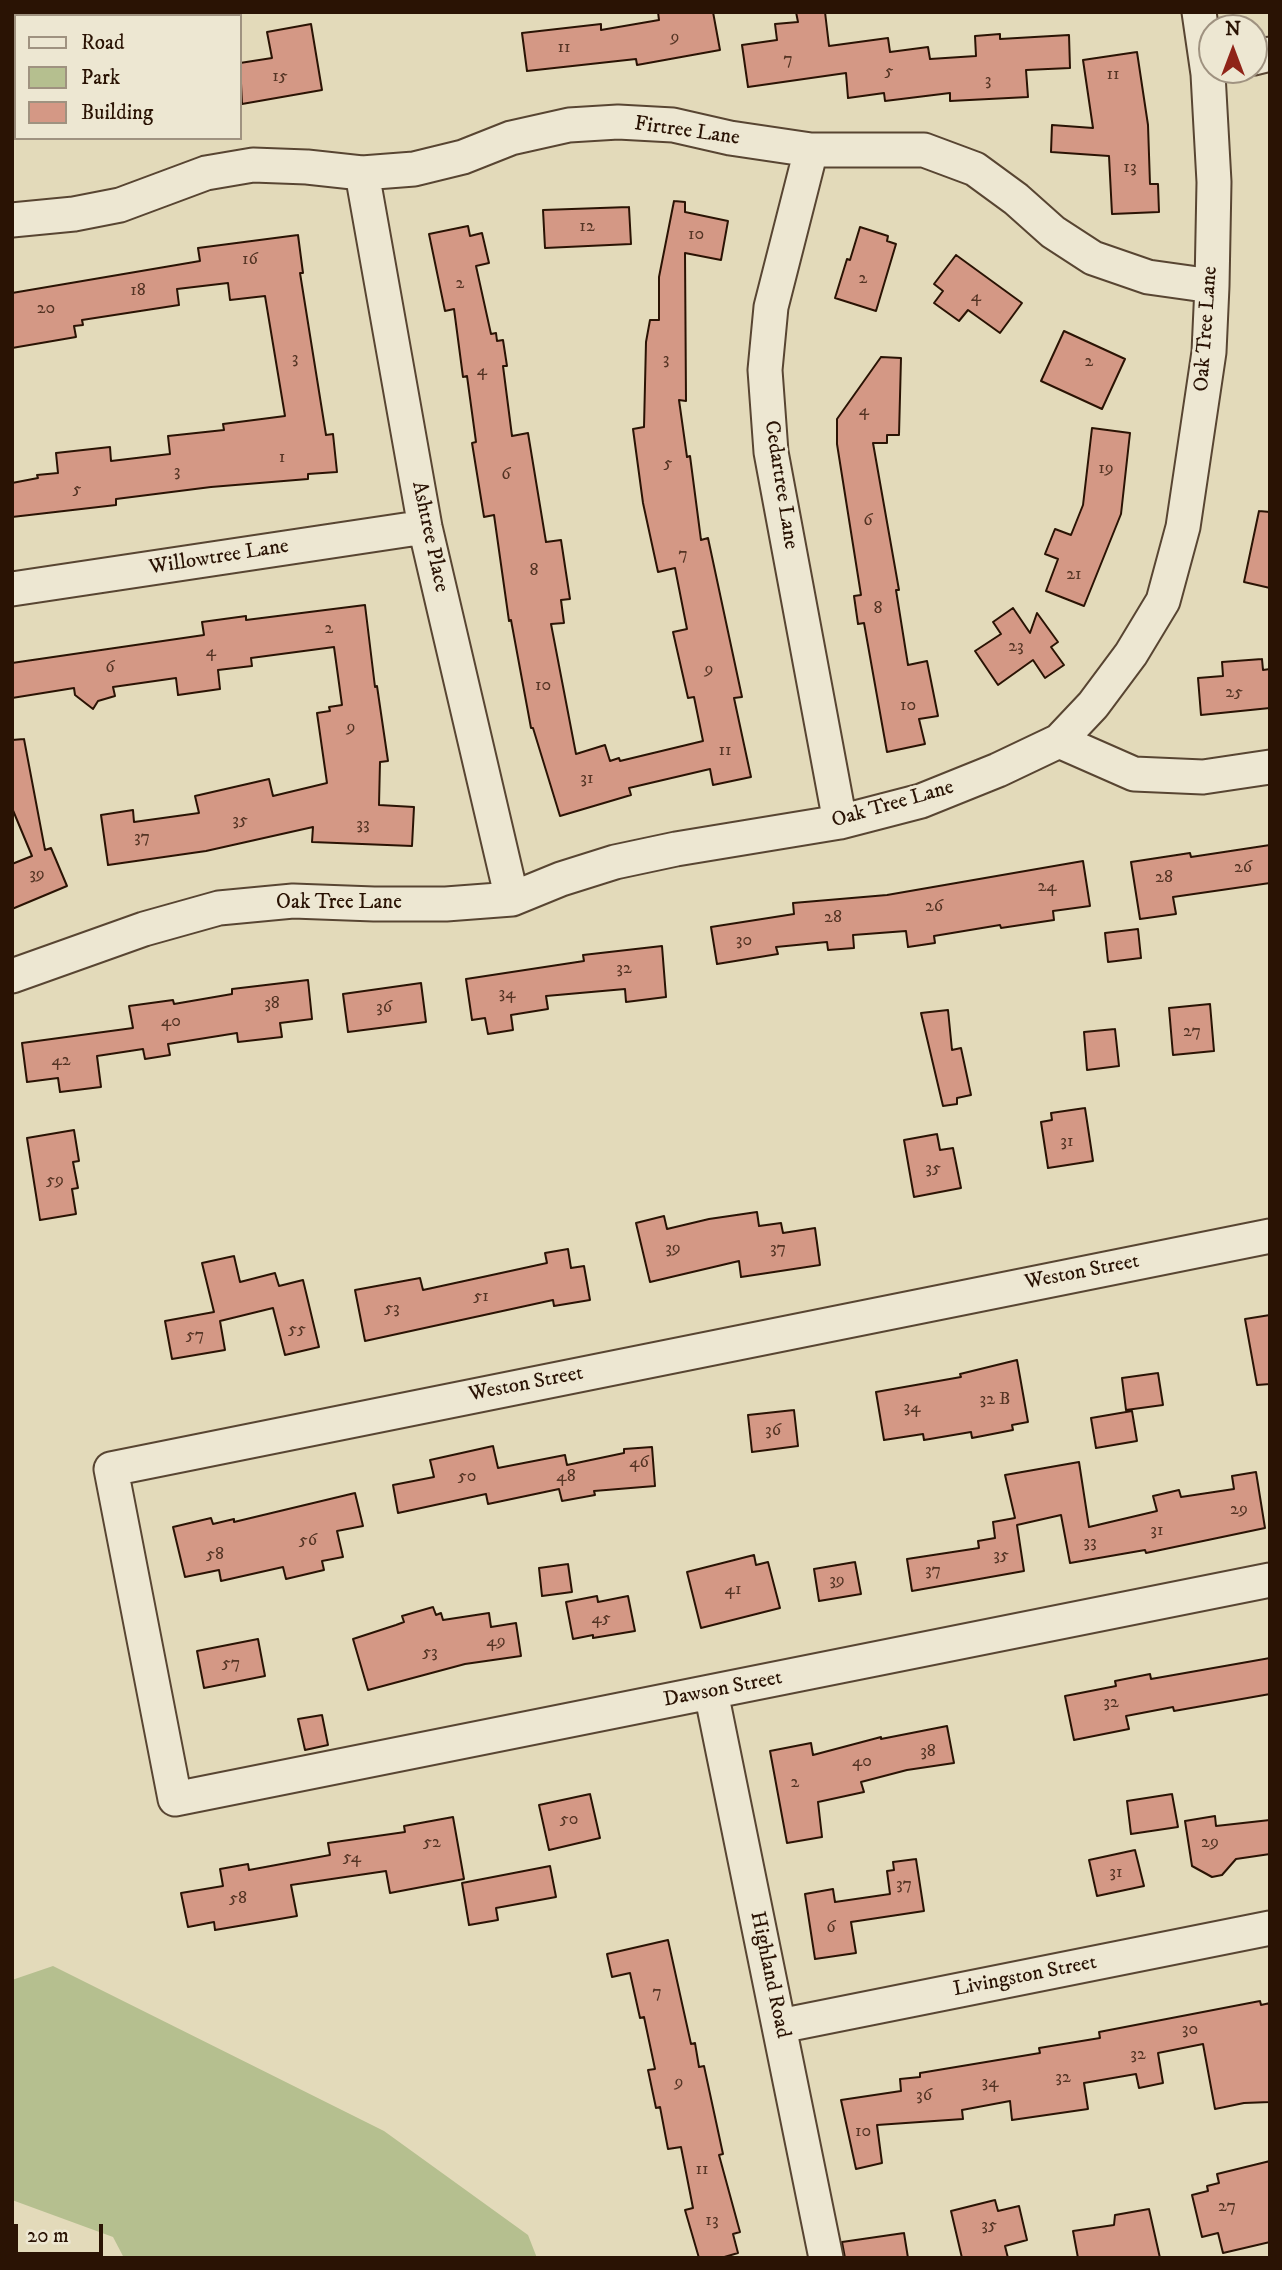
<!DOCTYPE html>
<html>
<head>
<meta charset="utf-8">
<style>
	body { margin:0 }
	#map { position:relative; width:1282px; height:2270px; overflow:hidden; background:#e3daba; font-family:"IM FELL DW Pica",serif }
	canvas { display:block }
	.frame { position:absolute; inset:0; border:14px solid #2a1304; pointer-events:none }
	.legend { position:absolute; left:14px; top:14px; width:228px; height:126px; box-sizing:border-box; background:#ede7d2; border:2px solid #9f9280; margin:0; padding:9px 12px; list-style:none; font-size:21px; color:#2a1304 }
	.legend li { display:flex; align-items:center; gap:14px; height:35px }
	.legend b { width:35px; border:2px solid #9f9280 }
	.north { position:absolute; left:1198px; top:14px; width:70px; height:70px; box-sizing:border-box; background:#ede7d2; border:2px solid #9f9280; border-radius:50%; rotate:0deg; font-size:19px; font-weight:700; line-height:28px; text-align:center; color:#2a1304 }
	.north::after { content:''; display:block; margin:auto; width:24px; height:32px; background:#8f2418; clip-path:polygon(50% 0,100% 100%,50% 72%,0 100%) }
	.scale { position:absolute; left:14px; top:2224px; width:89px; height:32px; box-sizing:border-box; border:4px solid #2a1304; border-top:0; padding-left:9px; font-size:21px; line-height:24px; white-space:nowrap; color:#2a1304; -webkit-text-stroke:5px #ede7d2; paint-order:stroke }
</style>
</head>
<body>
<div id="map">
<canvas width="1282" height="2270"></canvas>
<div class="frame"></div>
<ul class="legend">
<li><b style="height:9px;background:#ede7d2"></b>Road</li>
<li><b style="height:19px;background:#b5bf8f"></b>Park</li>
<li><b style="height:19px;background:#d49885"></b>Building</li>
</ul>
<div class="north">N</div>
<div class="scale">20 m</div>
</div>
<script>
const c = document.querySelector('canvas').getContext('2d');
c.lineJoin = 'round';
function paint(path, color) {
  c.fillStyle = color;
  c.fill(path, 'evenodd');
}
function shape(rows) {
  const path = new Path2D();
  for (const r of rows) {
    path.moveTo(r[0], r[1]);
    for (let i = 2; i < r.length; i += 2) path.lineTo(r[i], r[i + 1]);
  }
  return path;
}
function strokePath(path, color, width, dash) {
  c.strokeStyle = color;
  c.lineWidth = width;
  c.lineCap = dash ? 'butt' : 'round';
  c.setLineDash(dash || []);
  c.stroke(path);
}
function label(font, color, halo, rows, align = 'center') {
  c.font = font + ' "IM FELL DW Pica",serif';
  c.lineWidth = 6;
  c.setLineDash([]);
  c.textBaseline = 'middle';
  c.strokeStyle = halo;
  c.fillStyle = color;
  for (const [text, x, y, turn = 0] of rows) {
    c.save();
    c.translate(x, y);
    c.rotate((+turn || 0) * Math.PI / 180);
    c.textAlign = isNaN(turn) ? turn : align;
    if (halo) c.strokeText(text, 0, 0);
    c.fillText(text, 0, 0);
    c.restore();
  }
}
paint(shape([
	[53,1966,384,2131,528,2235,537,2258,124,2258,113,2237,12,2200,12,1980]
]), '#b5bf8f');
const building = shape([
	[658,12,713,12,720,50,637,65,636,59,527,71,522,33,601,24,601,30,659,20,658,12],
	[796,12,825,12,829,46,888,38,890,52,928,47,930,59,976,56,975,36,1000,34,1000,39,1069,35,1070,68,1026,70,1028,97,950,101,950,93,885,101,884,93,848,98,846,73,748,87,742,45,777,40,775,24,798,22,796,12],
	[311,24,322,90,242,104,240,63,272,58,267,32,311,24],
	[1137,52,1148,125,1150,184,1158,184,1159,212,1112,214,1109,156,1051,152,1052,125,1093,128,1083,60,1137,52],
	[674,201,685,202,685,212,728,221,721,260,685,253,686,401,679,400,687,457,690,456,701,540,708,538,742,697,734,698,751,777,713,785,710,769,629,788,631,795,560,816,533,728,531,728,511,620,509,621,494,515,484,517,472,443,476,442,467,376,463,377,454,309,445,311,429,234,468,226,470,236,482,233,489,263,476,266,491,334,496,333,497,341,503,340,507,366,503,366,512,436,528,433,546,542,561,540,570,599,561,600,564,623,551,624,576,754,605,745,610,761,619,758,620,761,703,741,694,697,688,698,673,632,687,629,675,568,658,572,643,503,633,429,644,427,646,342,650,320,659,320,659,277,674,201],
	[629,207,631,244,545,248,543,210,629,207],
	[860,227,888,236,887,241,896,244,876,311,835,298,847,259,850,260,860,227],
	[298,235,303,273,300,273,326,435,333,434,337,472,308,474,308,479,211,487,116,499,116,505,12,517,12,483,38,478,37,475,58,473,56,453,110,447,111,461,170,454,168,436,224,430,223,424,285,416,265,296,230,300,228,283,177,289,179,305,82,320,83,325,74,326,76,337,12,348,12,293,200,261,198,248,298,235],
	[956,255,1022,303,1000,333,968,310,959,321,934,303,943,291,934,284,956,255],
	[1064,331,1125,359,1102,409,1041,381,1064,331],
	[881,357,901,358,899,435,887,435,887,443,873,443,899,590,896,590,908,665,927,661,938,716,919,719,925,744,887,752,864,623,858,624,854,596,861,595,837,444,837,419,881,357],
	[1092,428,1130,433,1121,514,1084,606,1046,591,1058,559,1045,554,1055,529,1071,535,1083,505,1092,428],
	[1259,511,1270,512,1270,588,1244,582,1259,511],
	[365,605,375,687,377,686,388,761,380,762,379,805,414,807,412,846,312,842,313,827,206,851,108,865,101,815,133,810,134,822,199,813,195,796,269,779,273,796,327,783,317,713,330,711,329,707,342,705,334,647,251,658,252,666,218,670,220,689,178,695,176,678,113,687,115,696,98,701,93,709,75,695,74,688,12,698,12,663,204,635,202,622,246,616,246,620,365,605],
	[1013,608,1030,633,1037,613,1058,642,1051,647,1064,665,1045,678,1033,660,998,685,975,651,1001,634,993,622,1013,608],
	[1262,659,1263,670,1270,669,1270,708,1201,715,1198,678,1223,676,1222,662,1262,659],
	[24,739,45,850,51,848,67,886,12,909,12,864,32,856,12,808,12,740,24,739],
	[1270,845,1270,883,1173,897,1176,914,1140,919,1131,862,1190,853,1191,857,1270,845],
	[1083,861,1090,906,1053,911,1054,920,1001,928,1000,925,934,936,935,943,908,947,906,931,853,935,854,948,828,950,827,942,776,947,778,954,717,964,711,927,794,914,793,903,887,895,1083,861],
	[1138,929,1141,958,1108,962,1105,933,1138,929],
	[662,946,666,997,626,1002,625,989,546,996,548,1009,511,1015,513,1030,488,1034,485,1018,472,1020,466,979,584,961,583,955,662,946],
	[308,980,312,1019,280,1023,282,1037,238,1042,237,1033,168,1044,170,1055,145,1059,143,1049,97,1056,101,1087,60,1092,58,1078,27,1082,22,1043,133,1028,129,1006,173,1000,174,1004,232,994,232,989,308,980],
	[421,983,426,1022,348,1032,343,994,421,983],
	[1210,1004,1214,1051,1173,1055,1169,1008,1210,1004],
	[948,1010,952,1050,961,1048,971,1095,957,1098,957,1104,943,1106,921,1013,948,1010],
	[1115,1029,1119,1066,1087,1070,1084,1032,1115,1029],
	[1085,1108,1093,1161,1048,1168,1041,1122,1052,1120,1051,1113,1085,1108],
	[74,1130,79,1161,73,1162,78,1188,72,1189,76,1214,40,1220,27,1138,74,1130],
	[937,1134,940,1150,953,1148,961,1188,914,1197,904,1140,937,1134],
	[757,1212,759,1226,781,1223,783,1233,815,1228,820,1265,741,1277,739,1261,650,1282,636,1223,664,1216,667,1229,709,1219,757,1212],
	[568,1249,571,1268,584,1266,590,1300,554,1306,553,1300,365,1341,355,1290,420,1278,423,1290,547,1263,545,1253,568,1249],
	[234,1256,240,1282,275,1273,279,1286,303,1280,319,1347,285,1355,273,1308,220,1321,225,1350,172,1359,165,1321,214,1312,202,1263,234,1256],
	[1270,1315,1270,1384,1257,1385,1245,1319,1270,1315],
	[1017,1360,1028,1422,1012,1425,1013,1430,972,1438,971,1432,924,1440,923,1434,884,1440,876,1392,961,1377,960,1374,1017,1360],
	[1158,1373,1163,1405,1126,1410,1122,1378,1158,1373],
	[794,1410,798,1446,752,1452,748,1415,794,1410],
	[1132,1411,1137,1441,1096,1448,1091,1418,1132,1411],
	[493,1446,498,1468,565,1455,567,1465,624,1453,624,1449,652,1447,655,1486,594,1491,595,1495,562,1501,559,1489,488,1504,486,1494,398,1513,393,1485,434,1477,430,1460,493,1446],
	[1079,1462,1089,1527,1157,1511,1153,1496,1179,1490,1181,1497,1234,1489,1232,1476,1256,1472,1265,1528,1146,1553,1145,1550,1070,1563,1061,1515,1017,1525,1024,1571,912,1591,907,1559,979,1548,978,1541,995,1538,993,1522,1015,1518,1005,1475,1079,1462],
	[355,1493,363,1526,337,1531,343,1557,322,1561,324,1570,286,1579,283,1567,221,1581,219,1570,185,1577,173,1527,211,1518,213,1524,234,1519,234,1522,355,1493],
	[754,1555,756,1565,768,1562,780,1608,701,1628,687,1572,754,1555],
	[855,1562,861,1594,819,1601,814,1569,855,1562],
	[568,1564,572,1592,542,1596,539,1568,568,1564],
	[597,1596,598,1602,628,1596,635,1631,593,1638,593,1635,573,1639,566,1602,597,1596],
	[433,1607,436,1615,441,1613,443,1620,489,1613,491,1627,516,1623,521,1656,465,1664,368,1690,353,1639,396,1625,404,1622,402,1616,433,1607],
	[258,1639,265,1676,204,1688,197,1651,258,1639],
	[1270,1658,1270,1694,1174,1711,1173,1707,1126,1716,1129,1729,1074,1740,1065,1696,1116,1686,1115,1681,1150,1674,1151,1679,1270,1658],
	[322,1715,328,1745,305,1750,298,1719,322,1715],
	[947,1726,954,1763,907,1770,861,1782,864,1792,818,1802,822,1837,787,1843,770,1751,811,1743,813,1755,881,1737,881,1739,947,1726],
	[590,1794,600,1838,549,1850,539,1805,590,1794],
	[1172,1794,1178,1827,1131,1834,1127,1801,1172,1794],
	[1215,1816,1216,1826,1270,1820,1270,1854,1236,1859,1222,1875,1212,1877,1192,1866,1185,1821,1215,1816],
	[453,1817,464,1879,390,1893,386,1871,291,1885,297,1916,215,1930,214,1922,188,1927,181,1893,223,1886,220,1869,248,1864,249,1870,330,1855,328,1843,405,1832,404,1826,453,1817],
	[1135,1850,1144,1886,1097,1896,1089,1860,1135,1850],
	[916,1859,924,1911,851,1922,856,1953,815,1959,805,1894,833,1889,835,1902,890,1894,887,1871,894,1870,893,1862,916,1859],
	[550,1866,556,1897,496,1908,498,1920,469,1925,462,1883,550,1866],
	[668,1940,691,2044,695,2043,699,2067,704,2066,723,2154,719,2155,740,2232,733,2234,738,2253,721,2258,699,2258,685,2210,693,2208,681,2147,668,2149,660,2107,656,2108,648,2070,655,2069,644,2017,640,2018,630,1973,612,1977,607,1954,668,1940],
	[1260,2001,1261,2005,1270,2003,1270,2102,1244,2103,1215,2109,1203,2044,1158,2053,1163,2083,1139,2088,1136,2074,1084,2083,1088,2109,1012,2120,1010,2101,962,2110,963,2119,877,2125,882,2163,856,2169,841,2100,901,2091,900,2079,920,2077,920,2073,1040,2053,1039,2048,1100,2038,1099,2032,1260,2001],
	[1270,2161,1270,2242,1223,2253,1218,2233,1202,2237,1192,2195,1208,2191,1207,2186,1219,2183,1217,2174,1270,2161],
	[995,2200,998,2211,1019,2206,1027,2240,1005,2246,1008,2258,962,2258,951,2211,995,2200],
	[1149,2209,1160,2258,1078,2258,1073,2231,1114,2225,1115,2215,1149,2209],
	[904,2233,908,2258,845,2258,842,2242,904,2233]
]);
paint(building, '#d49885');
strokePath(building, '#2a1304', 2);
const minor = shape([
	[1254,58,1270,54],
	[811,150,771,307,765,370,771,452,840,822],
	[362,173,425,527,512,899],
	[12,220,74,214,120,205,206,173,253,165,307,167,362,173,414,169,463,157,511,138,569,125,618,122,673,125,730,138,811,150,924,150,975,169,1016,199,1053,232,1093,258,1148,277,1212,286],
	[12,589,425,527],
	[1059,741,1134,774,1203,777,1270,767],
	[12,976,144,929,219,908,293,901,374,904,446,904,512,899,561,879,615,862,676,849,840,822,921,801,998,770,1059,741,1093,705,1131,654,1163,601,1183,527,1209,352,1212,286,1214,182,1208,74,1199,12],
	[1270,1236,111,1469,175,1799,1270,1580],
	[711,1692,826,2258],
	[780,2026,1270,1928]
]);
strokePath(minor, '#584532', 37);
strokePath(minor, '#ede7d2', 33);
label('18px', '#543424', null, [
	["9",675,38],
	["11",564,48],
	["7",788,60],
	["5",889,72],
	["11",1113,75],
	["15",280,77],
	["3",988,81],
	["13",1130,168],
	["12",587,227],
	["10",696,235],
	["16",250,260],
	["2",863,279],
	["2",460,284],
	["18",138,291],
	["4",976,297],
	["20",46,309],
	["3",295,359],
	["3",666,360],
	["2",1089,362],
	["4",482,371],
	["4",864,411],
	["1",282,458],
	["5",668,464],
	["19",1106,469],
	["3",177,472],
	["6",506,475],
	["5",77,490],
	["6",868,521],
	["7",683,555],
	["8",534,571],
	["21",1074,575],
	["8",878,609],
	["2",329,629],
	["23",1016,647],
	["4",211,652],
	["6",110,668],
	["9",709,670],
	["10",543,686],
	["25",1234,693],
	["10",908,706],
	["9",351,728],
	["11",725,751],
	["31",587,779],
	["35",240,821],
	["33",363,825],
	["37",142,838],
	["26",1243,868],
	["39",37,875],
	["28",1164,878],
	["24",1047,887],
	["26",934,907],
	["28",833,918],
	["30",744,941],
	["32",624,969],
	["34",507,994],
	["38",272,1004],
	["36",384,1008],
	["40",171,1022],
	["27",1192,1032],
	["42",61,1061],
	["31",1067,1142],
	["35",933,1169],
	["59",55,1181],
	["39",673,1249],
	["37",778,1249],
	["51",481,1297],
	["53",392,1309],
	["55",297,1330],
	["57",195,1336],
	["32 B",995,1400],
	["34",912,1408],
	["36",773,1431],
	["46",639,1463],
	["50",467,1477],
	["48",566,1477],
	["29",1239,1510],
	["31",1157,1531],
	["56",308,1541],
	["33",1090,1543],
	["58",215,1555],
	["35",1001,1556],
	["37",933,1571],
	["39",837,1581],
	["41",733,1590],
	["45",601,1619],
	["49",496,1642],
	["53",430,1653],
	["57",231,1664],
	["32",1111,1703],
	["38",928,1752],
	["40",862,1762],
	["2",795,1783],
	["50",569,1820],
	["52",432,1843],
	["29",1210,1843],
	["54",352,1858],
	["31",1116,1873],
	["37",904,1885],
	["58",238,1899],
	["6",831,1928],
	["7",657,1993],
	["30",1190,2030],
	["32",1138,2055],
	["32",1063,2078],
	["9",679,2083],
	["34",990,2083],
	["36",924,2096],
	["10",863,2132],
	["11",702,2170],
	["27",1227,2207],
	["13",712,2221],
	["35",989,2226]
]);
label('21px', '#2a1304', '#ede7d2', [
	["Firtree Lane",687,132,8],
	["Oak Tree Lane",1207,329,-86],
	["Cedartree Lane",780,485,81],
	["Ashtree Place",429,537,78],
	["Willowtree Lane",219,558,-9],
	["Oak Tree Lane",893,805,-16],
	["Oak Tree Lane",339,904],
	["Weston Street",1082,1273,-11],
	["Weston Street",526,1385,-11],
	["Dawson Street",723,1690,-11],
	["Highland Road",769,1975,78],
	["Livingston Street",1025,1977,-11]
]);
</script>
</body>
</html>
